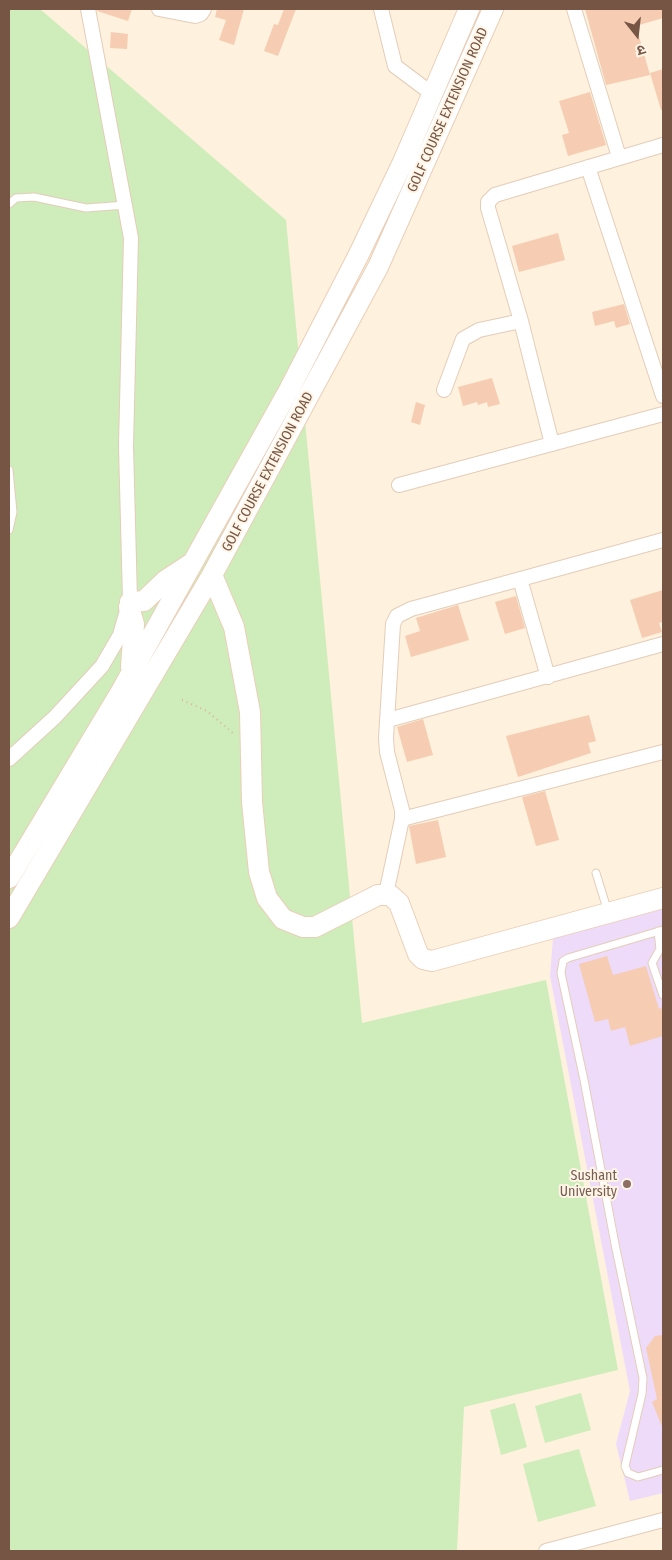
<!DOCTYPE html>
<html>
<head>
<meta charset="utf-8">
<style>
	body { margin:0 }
	#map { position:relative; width:672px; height:1560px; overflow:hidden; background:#fef1dd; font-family:"Fira Sans Condensed","Noto Sans Devanagari",sans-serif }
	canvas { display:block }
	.frame { position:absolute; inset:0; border:10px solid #765544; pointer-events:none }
	.north { position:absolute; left:612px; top:10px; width:50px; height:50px; -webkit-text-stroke:4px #fff5e6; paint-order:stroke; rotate:164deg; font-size:14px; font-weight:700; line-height:20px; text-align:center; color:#765544 }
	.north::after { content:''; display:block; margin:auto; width:18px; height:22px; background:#765544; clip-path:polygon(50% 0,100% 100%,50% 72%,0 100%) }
</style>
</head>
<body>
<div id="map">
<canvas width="672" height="1560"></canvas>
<div class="frame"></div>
<div class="north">उ</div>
</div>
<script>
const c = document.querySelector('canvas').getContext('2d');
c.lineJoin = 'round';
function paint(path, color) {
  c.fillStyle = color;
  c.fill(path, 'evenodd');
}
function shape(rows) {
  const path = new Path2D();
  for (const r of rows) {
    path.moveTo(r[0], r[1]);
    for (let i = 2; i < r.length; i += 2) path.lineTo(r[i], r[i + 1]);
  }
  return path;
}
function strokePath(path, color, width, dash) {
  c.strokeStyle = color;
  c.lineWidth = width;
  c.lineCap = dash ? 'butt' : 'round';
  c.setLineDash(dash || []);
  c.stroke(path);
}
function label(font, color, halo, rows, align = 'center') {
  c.font = font + ' "Fira Sans Condensed",sans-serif';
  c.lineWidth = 4;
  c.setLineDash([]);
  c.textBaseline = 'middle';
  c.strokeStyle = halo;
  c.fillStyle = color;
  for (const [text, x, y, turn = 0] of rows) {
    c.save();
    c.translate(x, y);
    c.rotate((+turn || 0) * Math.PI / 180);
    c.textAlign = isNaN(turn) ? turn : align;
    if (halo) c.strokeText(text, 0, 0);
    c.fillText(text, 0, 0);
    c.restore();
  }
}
paint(shape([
	[663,909,663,1493,630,1501,616,1444,630,1391,550,976,553,938]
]), '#eedbfa');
paint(shape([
	[9,9,40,9,286,220,362,1023,546,980,618,1370,464,1407,457,1551,9,1551],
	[581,1393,591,1430,545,1443,535,1406],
	[515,1403,527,1447,501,1455,490,1410],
	[579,1449,596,1506,538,1522,523,1464]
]), '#cfedbb');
paint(shape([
	[98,9,132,9,128,21,97,11],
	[217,9,244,9,234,45,219,40,226,20,215,17],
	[284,9,296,9,278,56,264,51,274,24,278,25],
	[585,9,663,9,663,18,636,26,650,75,606,85],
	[111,32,128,34,127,49,110,48],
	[663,69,663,110,661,110,650,73],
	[590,92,606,145,568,156,562,135,569,133,559,101],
	[558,233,565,260,519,272,512,246],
	[624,304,630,324,616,328,614,321,595,326,592,312],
	[492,378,500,404,488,407,487,402,478,405,477,402,463,406,458,387],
	[416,402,425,405,420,425,411,422],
	[663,590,663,622,659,623,662,632,642,638,630,600],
	[516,596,525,628,505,634,495,602],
	[458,605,469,640,411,657,405,636,420,631,416,618],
	[589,715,596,741,588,743,591,753,518,777,506,736],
	[423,719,433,755,407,762,397,727],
	[545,791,559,840,536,846,522,797],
	[438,820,446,857,416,864,409,826],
	[607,956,613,975,646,966,659,1009,663,1007,663,1036,630,1046,625,1027,611,1031,608,1019,595,1022,579,964],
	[663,1335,663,1429,652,1402,657,1399,646,1348,655,1336]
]), '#f6cdb2');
const lane = shape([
	[9,204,16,198,34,197,86,208,126,205],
	[9,470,13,512,9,530],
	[596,873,608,912],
	[663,930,568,958,563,961,561,973,584,1080,615,1244,643,1378,642,1394,625,1466,628,1473,638,1477,663,1470],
	[658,931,660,949,652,963,663,995]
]);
const street = shape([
	[159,9,195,16,201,14,204,9],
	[381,9,395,66,431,93],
	[574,9,619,157],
	[588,167,663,396],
	[444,390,463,339,479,330,521,321],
	[552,444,521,321,488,208,488,202,495,195,663,145],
	[399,485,663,414],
	[520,579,548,677],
	[388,720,663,644],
	[9,759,55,717,102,666,120,635,130,600,126,446,131,238,88,9],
	[402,819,663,752],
	[386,894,402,819,402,810,387,752,386,738,393,624,397,616,411,609,663,540],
	[546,1551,663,1520]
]);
const secondary = shape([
	[212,575,234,627,250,712,252,802,259,872,267,898,283,919,303,927,315,927,378,895,390,895,399,903,418,954,423,959,432,961,663,898],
	[130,602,144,601,166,580,192,563],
	[129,607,134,624,131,667],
	[9,878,119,695,289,390,358,256,403,162,469,9],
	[9,918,212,575,378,267,493,9]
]);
strokePath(lane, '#e3cdb9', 9);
strokePath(street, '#e3cdb9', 16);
strokePath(secondary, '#eacfb8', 22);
strokePath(shape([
	[182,700,207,711,234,734]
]), '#dbb096', 2, [1, 4]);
strokePath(lane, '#fff', 7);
strokePath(street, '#fff', 14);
strokePath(secondary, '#fff', 20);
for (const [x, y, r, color] of [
	[627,1184,5,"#8d6e63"]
]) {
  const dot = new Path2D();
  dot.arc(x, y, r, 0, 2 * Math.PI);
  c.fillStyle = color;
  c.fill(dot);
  strokePath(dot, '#fff5e6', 2);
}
label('14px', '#765544', '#fff5e6', [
	["GOLF COURSE EXTENSION ROAD",448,110,-66],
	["GOLF COURSE EXTENSION ROAD",268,472,-62]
]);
label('14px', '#785e54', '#fff5e6', [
	["Sushant",617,1176],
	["University",617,1192]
], 'right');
</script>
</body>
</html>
